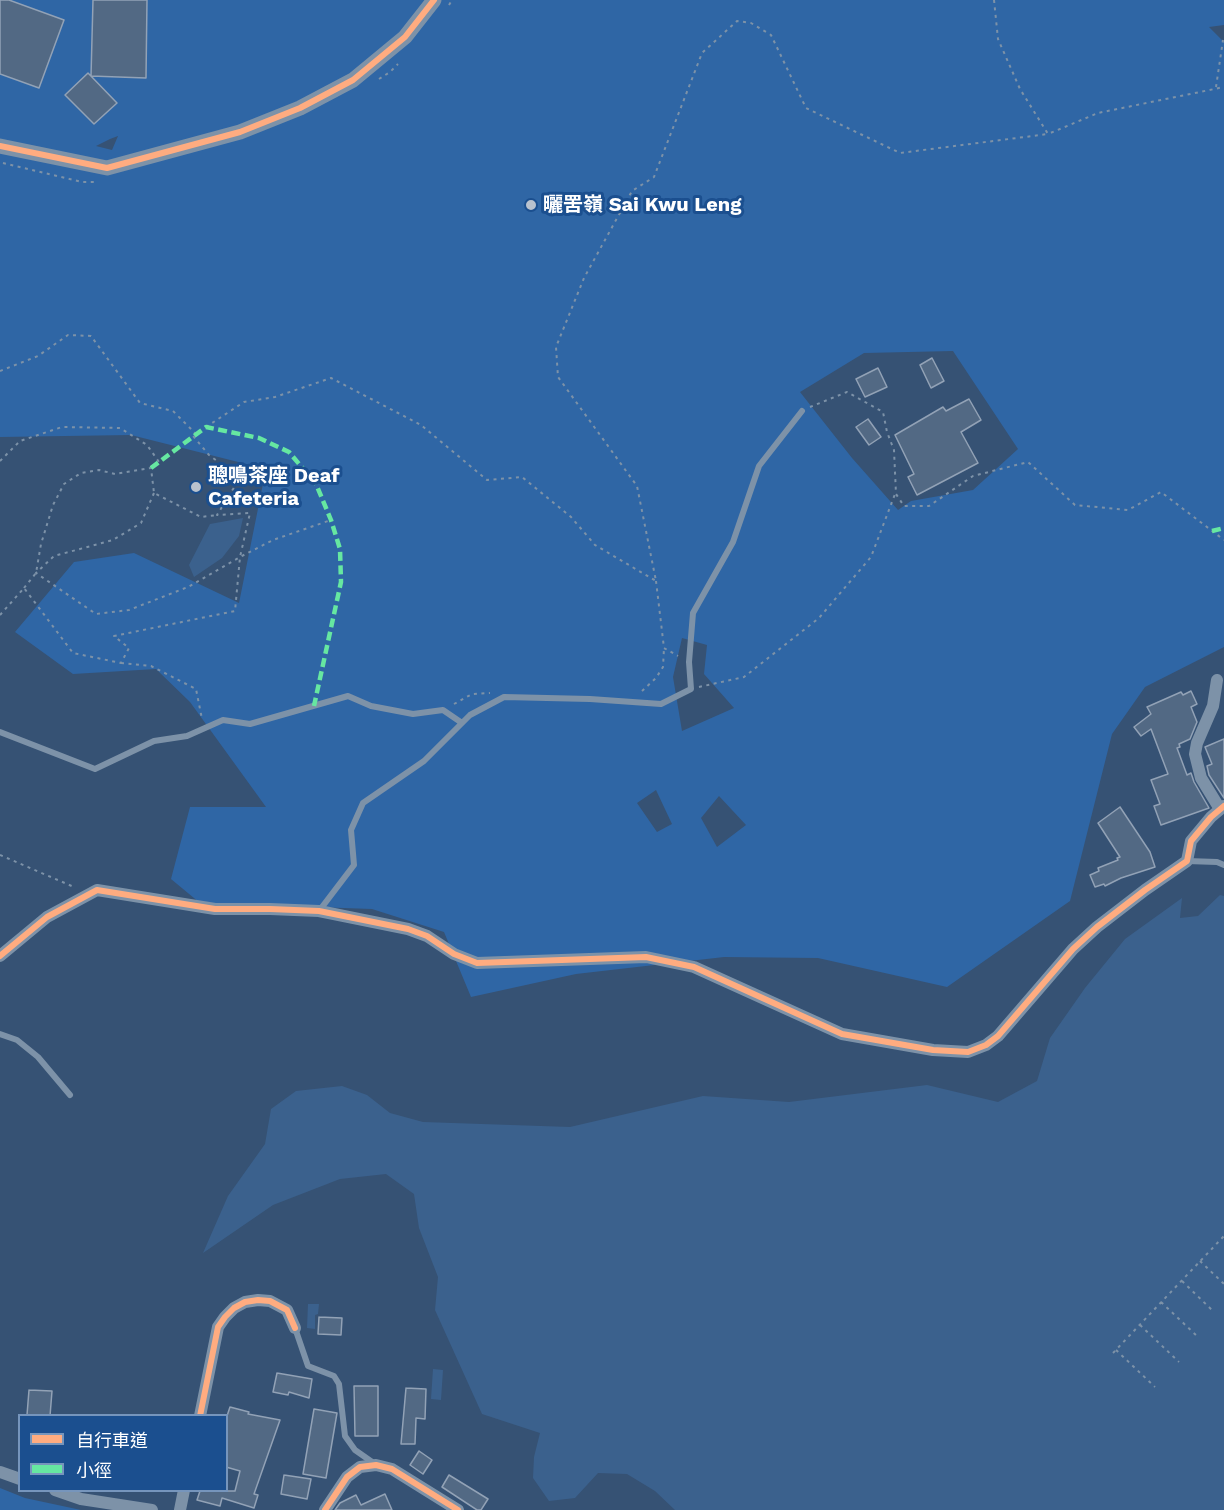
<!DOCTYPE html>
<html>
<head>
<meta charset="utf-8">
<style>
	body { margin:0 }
	#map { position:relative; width:1224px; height:1510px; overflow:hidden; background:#365274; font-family:"Work Sans","Noto Sans TC",sans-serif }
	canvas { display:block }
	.legend { position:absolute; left:18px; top:1414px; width:210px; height:78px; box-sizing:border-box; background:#1b4f8f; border:2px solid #7695bc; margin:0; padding:8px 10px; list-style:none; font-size:18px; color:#fff }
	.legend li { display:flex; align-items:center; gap:12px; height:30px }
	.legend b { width:30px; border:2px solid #7695bc }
</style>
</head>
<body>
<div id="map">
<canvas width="1224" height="1510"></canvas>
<ul class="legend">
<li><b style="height:8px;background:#ffac80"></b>自行車道</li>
<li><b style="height:8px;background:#66e7a1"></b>小徑</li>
</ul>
</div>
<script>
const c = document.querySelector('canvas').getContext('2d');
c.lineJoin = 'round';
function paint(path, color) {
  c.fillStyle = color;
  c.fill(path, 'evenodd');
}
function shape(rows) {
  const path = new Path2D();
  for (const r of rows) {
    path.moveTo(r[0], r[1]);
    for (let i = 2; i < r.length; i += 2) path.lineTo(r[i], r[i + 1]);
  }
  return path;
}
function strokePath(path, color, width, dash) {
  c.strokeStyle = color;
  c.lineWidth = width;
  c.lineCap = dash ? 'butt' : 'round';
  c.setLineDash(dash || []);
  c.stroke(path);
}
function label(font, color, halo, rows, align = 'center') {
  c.font = font + ' "Work Sans","Noto Sans TC",sans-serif';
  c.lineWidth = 6;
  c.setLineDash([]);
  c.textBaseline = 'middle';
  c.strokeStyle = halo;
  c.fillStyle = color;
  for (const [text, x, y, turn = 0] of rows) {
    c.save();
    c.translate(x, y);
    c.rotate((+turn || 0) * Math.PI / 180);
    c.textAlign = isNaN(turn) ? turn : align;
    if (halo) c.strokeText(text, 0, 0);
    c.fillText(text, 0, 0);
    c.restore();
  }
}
paint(shape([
	[0,0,1224,0,1224,25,1209,27,1224,42,1224,647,1145,687,1112,734,1070,901,947,987,818,958,724,957,576,974,471,997,444,932,372,909,200,903,171,879,190,807,266,807,190,702,156,669,73,674,15,632,74,562,134,553,239,603,266,469,131,435,0,437],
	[118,136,112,150,96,146,110,139],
	[953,351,1018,449,973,490,911,501,898,510,852,458,800,392,864,353],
	[682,638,707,645,704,674,734,708,682,731,673,677],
	[656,790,672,824,657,832,637,803],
	[719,796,746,825,717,847,701,818],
	[0,1488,25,1498,81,1510,0,1510]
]), '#2f66a5');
paint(shape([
	[243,518,239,536,222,558,194,577,189,565,210,524],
	[1220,895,1224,896,1224,1510,675,1510,655,1491,627,1474,598,1473,575,1498,549,1501,533,1478,534,1457,540,1433,482,1414,435,1310,438,1277,419,1228,414,1194,386,1174,340,1179,273,1205,203,1253,228,1196,265,1144,271,1109,296,1091,342,1086,367,1095,390,1113,423,1122,570,1127,703,1096,789,1102,927,1085,998,1102,1037,1081,1050,1038,1085,988,1125,939,1182,898,1180,918,1198,916],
	[308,1304,319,1304,318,1314,315,1315,315,1329,307,1328],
	[433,1369,443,1370,441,1400,431,1399]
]), '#3b618d');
const building = shape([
	[0,0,9,0,64,20,39,88,0,74,0,0],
	[93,0,147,0,146,78,91,76,93,0],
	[88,73,117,103,94,124,65,95,88,73],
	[932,358,944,381,931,388,920,365,932,358],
	[878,368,887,387,865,397,856,379,878,368],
	[969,399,981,420,961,432,978,463,917,495,908,477,914,474,895,435,943,407,946,411,969,399],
	[868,419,881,437,869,445,856,427,868,419],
	[1191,691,1197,704,1191,707,1197,722,1190,739,1179,744,1180,747,1177,748,1187,775,1191,773,1194,782,1209,808,1161,825,1154,806,1160,804,1151,780,1168,774,1151,729,1141,736,1134,727,1151,714,1147,707,1181,692,1183,695,1191,691],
	[1224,739,1224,798,1209,775,1207,766,1212,764,1205,747,1224,739],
	[1120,807,1150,852,1155,867,1121,878,1105,886,1104,884,1095,887,1090,875,1099,871,1098,868,1118,860,1117,858,1120,857,1098,823,1120,807],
	[319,1317,342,1318,341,1335,318,1334,319,1317],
	[277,1373,312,1379,309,1398,289,1392,288,1395,273,1392,277,1373],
	[354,1386,378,1386,378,1436,355,1436,354,1386],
	[406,1388,426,1389,425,1419,416,1418,415,1444,401,1444,406,1388],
	[29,1390,52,1391,50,1416,27,1415,29,1390],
	[230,1407,249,1412,248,1414,280,1420,254,1494,258,1495,254,1508,222,1498,220,1506,197,1500,200,1491,235,1491,240,1471,226,1467,226,1419,230,1407],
	[314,1409,337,1413,326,1478,303,1474,314,1409],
	[419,1451,432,1460,423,1474,410,1465,419,1451],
	[284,1475,311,1479,307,1499,281,1494,284,1475],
	[449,1475,488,1499,481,1510,477,1510,442,1487,449,1475],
	[385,1494,392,1510,335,1510,340,1503,356,1495,361,1505,385,1494]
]);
paint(building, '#526984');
strokePath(building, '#92a2b6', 1.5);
strokePath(shape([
	[994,0,998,39,1020,89,1048,134,1098,113,1224,87],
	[449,5,452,0],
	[379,79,390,72,398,64],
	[1216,87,1223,40],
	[3,163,82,182,94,182],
	[0,371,38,356,68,335,91,336,140,403,173,411,196,434],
	[810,407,847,392,883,412,887,432,894,450,896,494,904,506,929,506,973,476,1028,462,1075,505,1128,510,1161,492,1224,540],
	[206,427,244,402,275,397,331,378,421,425,487,480,522,477,571,517,595,545,656,581,637,486,558,377,556,347,584,278,632,191,654,177,702,53,737,21,751,23,771,35,806,108,900,153,1048,134],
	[0,461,20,441,62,427,120,428,147,445,159,462],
	[154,493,141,523,113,540,54,556,36,573,96,614,129,610,188,587,240,557,273,540,331,520],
	[656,581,664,648,678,656],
	[24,588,36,573,41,544,53,505,64,484,81,473,99,470,115,474,151,468,154,493,201,517,217,515],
	[0,615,24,588,73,653,121,663,129,648,114,636,235,611,240,557,250,513,217,515,240,478,209,455,193,436],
	[121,663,151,666,196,689,202,719],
	[699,687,744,677,819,618,871,557,895,494],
	[642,691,656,678,663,667,664,648],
	[454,704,472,694,490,693],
	[0,855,74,887],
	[1200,1261,1224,1284],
	[1182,1281,1213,1311],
	[1161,1302,1197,1336],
	[1140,1325,1179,1362],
	[1116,1350,1155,1387],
	[1113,1353,1224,1236]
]), '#7d92a8', 2, [3, 4.5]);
strokePath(shape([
	[0,732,95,769,154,741,187,736,223,720,250,724,348,696,371,706,413,714,443,710,462,723],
	[1187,861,1217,862,1224,865],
	[319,911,354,865,351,830,363,803,424,761,470,715,504,697,590,699,661,704,691,689,689,662,693,613,733,542,759,466,802,411],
	[0,1034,17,1040,38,1057,70,1095],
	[295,1328,308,1366,334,1376,339,1384,345,1436,355,1450,375,1464]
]), '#7d92a8', 6);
strokePath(shape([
	[1217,680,1213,706,1197,743,1195,754,1201,778,1220,809],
	[0,956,47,917,97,890,215,909,270,909,319,911,408,929,427,936,454,954,477,963,646,957,694,967,842,1034,933,1050,968,1052,986,1045,998,1036,1073,949,1097,927,1145,890,1187,861,1191,841,1211,817,1224,806],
	[200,1416,218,1327,225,1317,234,1308,245,1302,258,1300,270,1301,287,1310,295,1328],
	[0,1472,20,1479],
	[55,1490,81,1499,152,1510],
	[180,1510,184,1490],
	[325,1510,347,1477,360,1467,376,1465,392,1469,458,1510]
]), '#7d92a8', 12);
strokePath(shape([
	[0,146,107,168,240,132,300,108,353,80,405,37,434,0]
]), '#7d92a8', 15);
strokePath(shape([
	[151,468,206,427,259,438,289,452,316,484,331,520,340,549,341,582,314,706],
	[1212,531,1224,528]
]), '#66e7a1', 4.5, [9, 4.5]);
strokePath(shape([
	[0,146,107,168,240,132,300,108,353,80,405,37,434,0],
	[0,956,47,917,97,890,215,909,270,909,319,911,408,929,427,936,454,954,477,963,646,957,694,967,842,1034,933,1050,968,1052,986,1045,998,1036,1073,949,1097,927,1145,890,1187,861,1191,841,1211,817,1224,806],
	[200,1416,218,1327,225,1317,234,1308,245,1302,258,1300,270,1301,287,1310,295,1328],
	[325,1510,347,1477,360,1467,376,1465,392,1469,458,1510]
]), '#ffac80', 6);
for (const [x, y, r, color] of [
	[531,205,6,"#b9c2ce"],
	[196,487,6,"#b9c2ce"]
]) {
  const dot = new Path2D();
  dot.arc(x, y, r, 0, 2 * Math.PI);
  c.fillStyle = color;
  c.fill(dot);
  strokePath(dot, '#1b4f8f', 2);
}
label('bold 20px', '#fff', '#1b4f8f', [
	["曬罟嶺 Sai Kwu Leng",543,205],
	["聰鳴茶座 Deaf",208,476],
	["Cafeteria",208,499]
], 'left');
</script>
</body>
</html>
